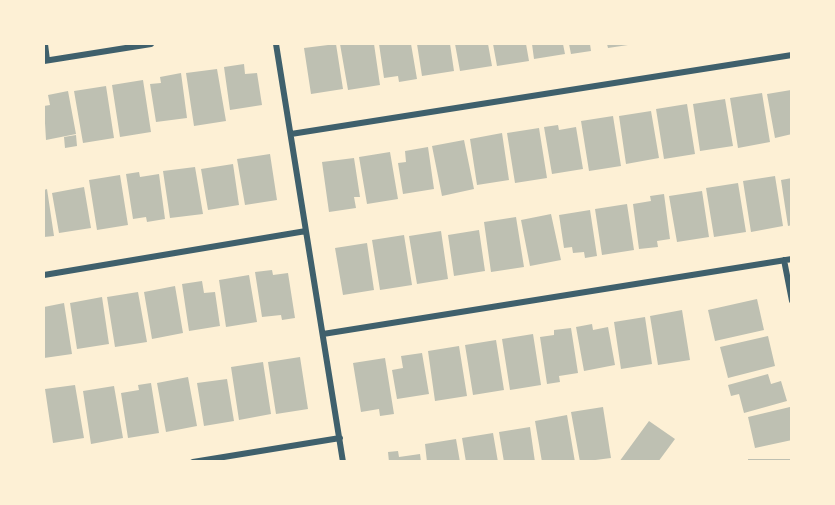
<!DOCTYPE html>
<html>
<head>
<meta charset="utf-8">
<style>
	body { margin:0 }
	#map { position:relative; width:835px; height:505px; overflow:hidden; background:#fdf0d5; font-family:"Noto Sans",sans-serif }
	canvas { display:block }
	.frame { position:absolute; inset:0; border:45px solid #fdf0d5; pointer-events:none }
</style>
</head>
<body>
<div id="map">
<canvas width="835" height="505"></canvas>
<div class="frame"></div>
</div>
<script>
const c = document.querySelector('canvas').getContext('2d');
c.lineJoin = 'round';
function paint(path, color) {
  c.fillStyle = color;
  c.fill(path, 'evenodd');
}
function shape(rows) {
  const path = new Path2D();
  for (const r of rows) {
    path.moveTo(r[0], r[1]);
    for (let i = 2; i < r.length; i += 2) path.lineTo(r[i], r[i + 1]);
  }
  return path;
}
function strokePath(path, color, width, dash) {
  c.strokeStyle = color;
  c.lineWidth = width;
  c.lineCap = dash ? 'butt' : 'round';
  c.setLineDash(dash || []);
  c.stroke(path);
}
paint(shape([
	[336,44,343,89,311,94,304,48],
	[340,44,374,44,380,85,348,90],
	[379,44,411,44,417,79,399,82,398,76,384,78],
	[417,44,450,44,454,71,422,76],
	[455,44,488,44,492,66,460,71],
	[493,44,526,44,529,61,497,66],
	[532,44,563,44,565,54,534,59],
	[569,44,590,44,591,51,571,54],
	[607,44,628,44,628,45,608,48],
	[244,64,245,74,257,73,262,105,230,110,224,67],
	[217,69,226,121,194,126,186,73],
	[181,73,187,118,156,122,150,84,161,83,160,77],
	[143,80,151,132,120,137,112,85],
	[106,86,114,138,83,143,74,91],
	[791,90,792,134,775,138,767,94],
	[68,91,76,134,46,140,44,106,50,105,48,95],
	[762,93,770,142,738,148,730,98],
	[725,99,733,146,700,151,693,104],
	[687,104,695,154,664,159,656,109],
	[651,111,659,158,626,164,619,116],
	[613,116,621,166,589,171,581,121],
	[558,125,559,130,576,127,583,169,552,174,544,127],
	[539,128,547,178,515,183,507,133],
	[502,133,509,180,477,185,470,139],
	[76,135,77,146,65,148,64,137],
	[464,140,474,189,442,196,432,146],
	[428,147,434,189,403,194,398,163,406,162,405,151],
	[390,152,398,199,367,204,359,157],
	[270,154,277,200,245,205,237,159],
	[354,158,360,197,354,197,356,208,329,212,322,162],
	[233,164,239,205,208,210,201,169],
	[195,167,203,214,170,218,163,171],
	[139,172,140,177,159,174,165,219,147,222,146,217,133,219,126,174],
	[120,175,128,225,97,230,89,180],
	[775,176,783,226,751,232,743,181],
	[792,178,792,225,788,226,781,180],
	[738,183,746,232,714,237,706,188],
	[84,187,91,228,59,233,52,193],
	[47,189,54,236,44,237,44,190],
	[702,191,709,237,677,242,669,196],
	[664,194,670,239,657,241,658,247,639,249,633,204,651,201,650,196],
	[627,204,634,250,602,255,595,209],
	[590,210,597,256,585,258,584,252,573,253,572,247,564,248,559,215],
	[551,214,561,260,530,266,521,220],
	[516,217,524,267,491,272,484,222],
	[479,230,485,271,454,276,448,235],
	[441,231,448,279,417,284,409,236],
	[404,235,412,285,380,290,372,240],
	[367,243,374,290,343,295,335,248],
	[272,270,273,275,288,273,295,318,282,320,281,315,262,317,255,272],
	[249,275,257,322,226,327,219,280],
	[202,281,204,293,215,292,220,326,189,331,182,284],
	[175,286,183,333,152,339,144,292],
	[138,292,147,342,115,347,107,297],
	[102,297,109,344,77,349,70,303],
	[757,299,764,330,715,341,708,310],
	[64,303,72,354,44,358,44,307],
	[682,310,690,360,658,365,650,316],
	[645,317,652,364,621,369,614,322],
	[592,324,593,330,608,327,615,365,584,371,576,327],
	[571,328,578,373,559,376,560,382,547,384,540,337,554,335,554,330],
	[533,334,541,385,510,390,502,339],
	[768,336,775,366,728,378,720,347],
	[496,340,504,390,473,395,465,345],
	[459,346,467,396,435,401,428,351],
	[422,353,429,394,397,399,392,370,403,368,401,356],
	[300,357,308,409,276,414,268,362],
	[385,358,394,414,380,416,379,409,361,412,353,363],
	[263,362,271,414,239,420,231,367],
	[768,374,771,384,781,381,787,401,744,413,739,394,731,396,728,385],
	[188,377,197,426,166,432,157,383],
	[227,379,234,421,204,426,197,383],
	[151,383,159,433,128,438,121,393,139,390,138,385],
	[75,385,84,438,53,443,45,389],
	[114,386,123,438,91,444,83,391],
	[603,407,611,458,580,462,571,412],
	[790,407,792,440,755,448,748,417],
	[567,415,575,462,542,462,535,421],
	[649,421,675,439,658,462,619,462],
	[530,427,535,462,504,462,499,432],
	[493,433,498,462,466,462,462,438],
	[456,439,460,462,427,462,425,444],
	[398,451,399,457,420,454,421,462,389,462,388,452],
	[748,459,792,459,792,462,748,462]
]), '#bec0b2');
strokePath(shape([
	[45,44,47,60],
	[276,44,343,462],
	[44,61,151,44],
	[291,134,792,55],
	[784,260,792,301],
	[44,275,306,231],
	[323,334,792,259],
	[193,462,340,438]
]), '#3f606c', 6);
</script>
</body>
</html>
